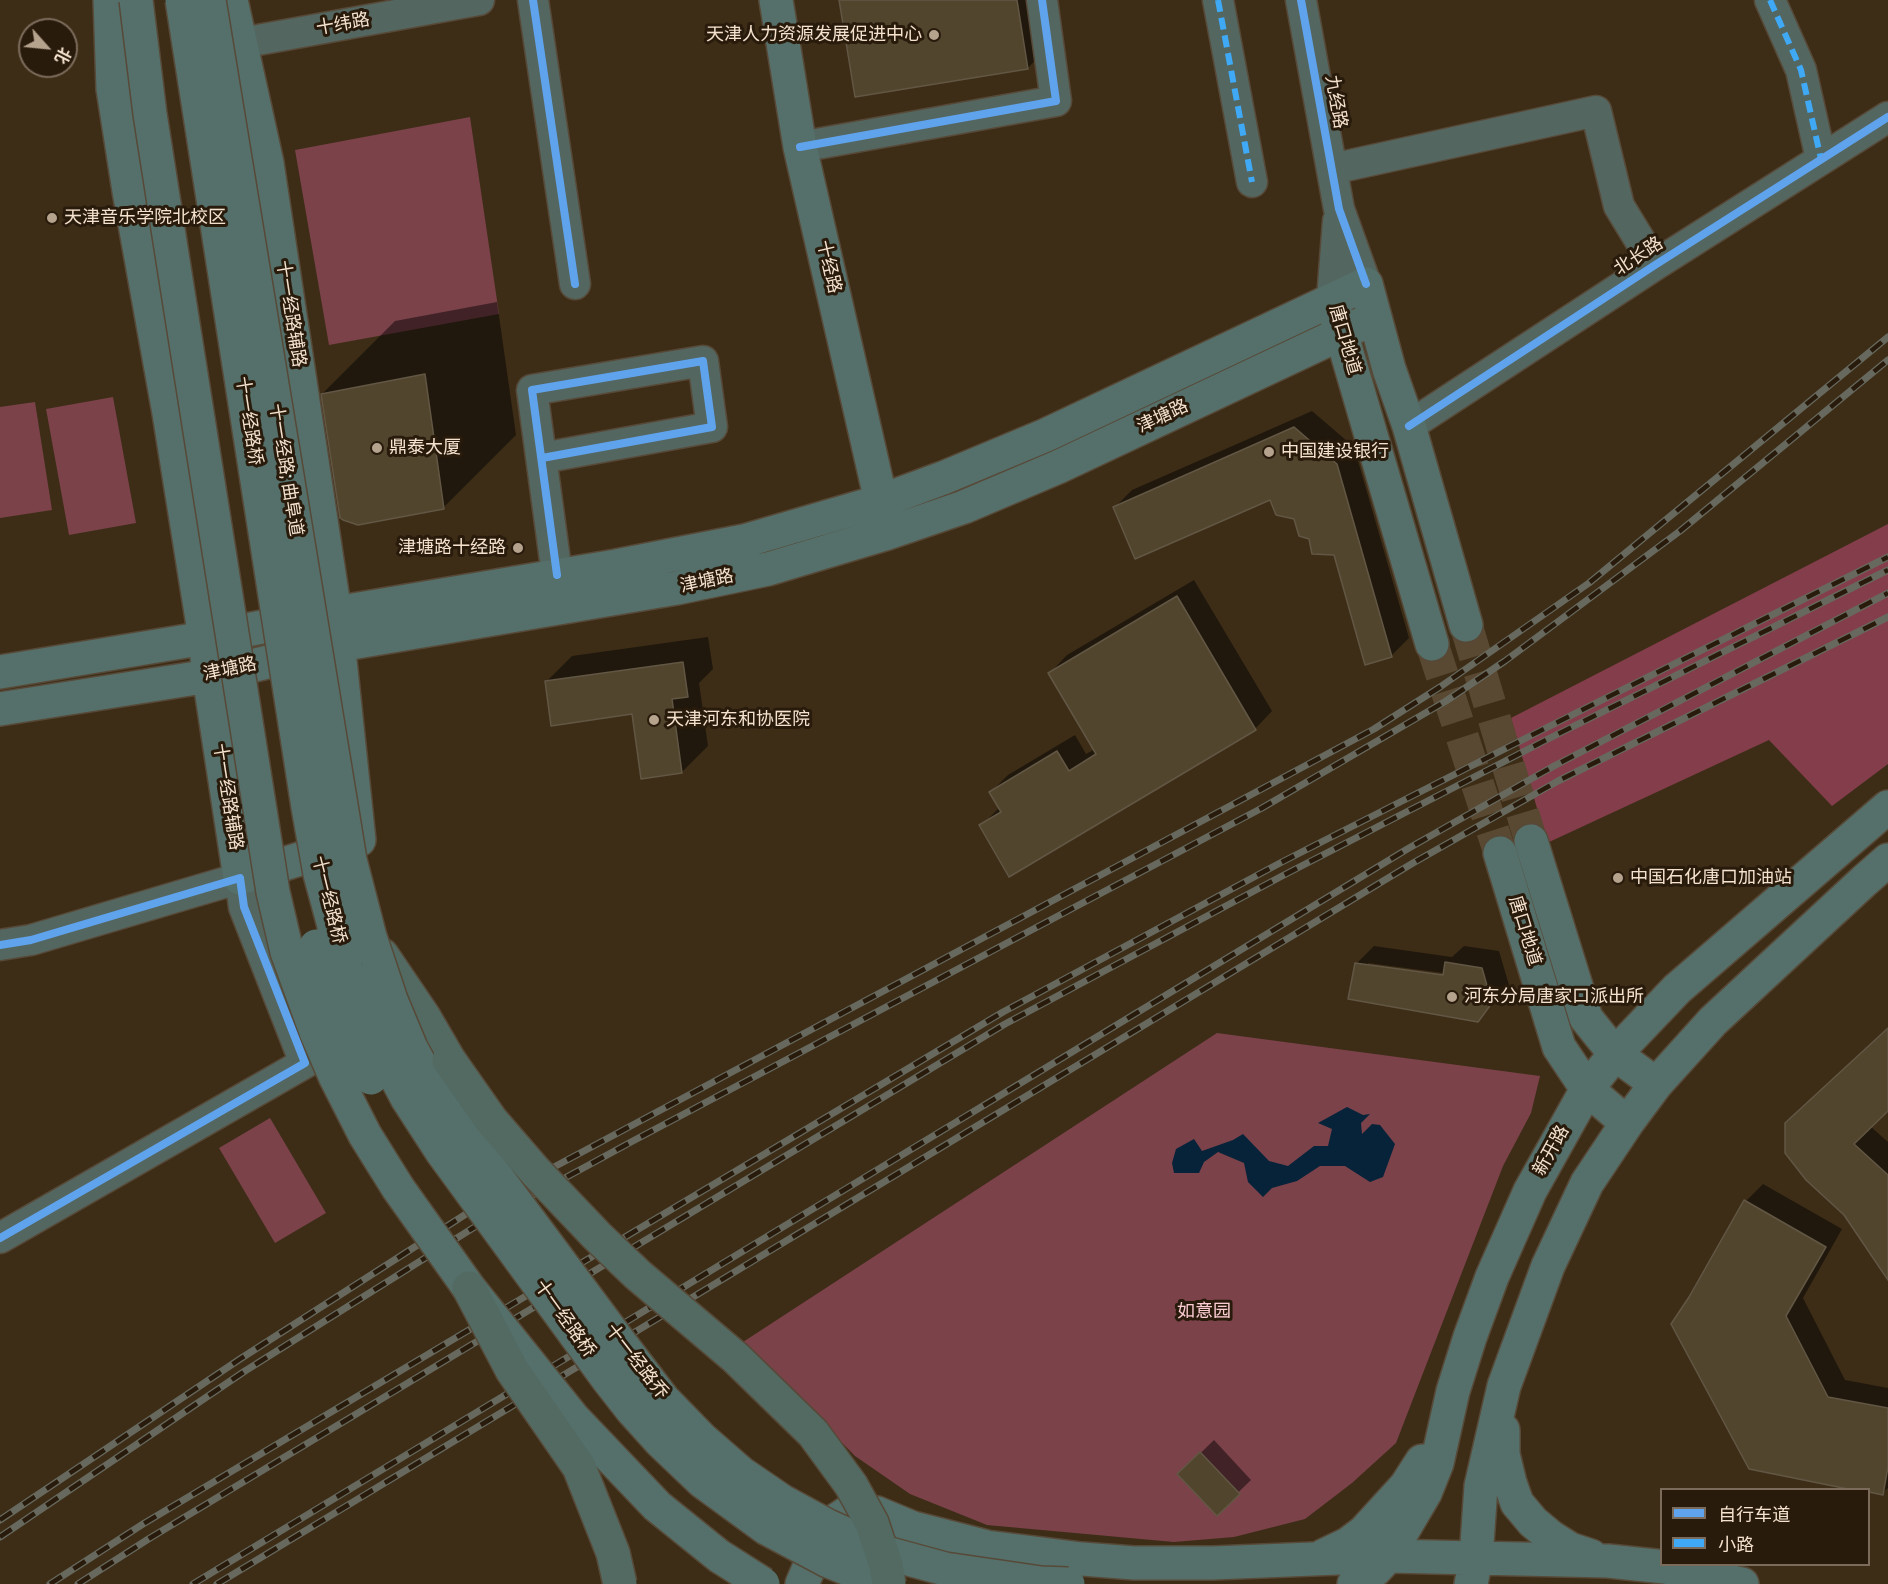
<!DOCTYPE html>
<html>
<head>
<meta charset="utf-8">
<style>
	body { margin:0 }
	#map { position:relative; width:1888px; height:1584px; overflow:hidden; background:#3d2d17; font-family:Roboto,"Noto Sans SC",sans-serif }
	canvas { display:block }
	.legend { position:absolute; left:1660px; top:1488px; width:210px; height:78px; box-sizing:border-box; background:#291b0c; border:2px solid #7b6b5a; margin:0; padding:8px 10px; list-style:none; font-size:18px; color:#f5e2ce }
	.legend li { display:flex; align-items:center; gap:12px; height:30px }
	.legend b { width:30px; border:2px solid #7b6b5a }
	.north { position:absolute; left:18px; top:18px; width:60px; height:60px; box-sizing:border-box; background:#291b0c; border:2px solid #7b6b5a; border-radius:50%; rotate:117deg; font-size:16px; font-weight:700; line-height:24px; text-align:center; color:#f5e2ce }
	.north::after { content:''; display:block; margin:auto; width:21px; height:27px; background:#b5a38e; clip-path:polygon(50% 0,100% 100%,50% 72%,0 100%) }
</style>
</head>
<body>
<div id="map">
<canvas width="1888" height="1584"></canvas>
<ul class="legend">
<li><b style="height:8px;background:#60a3ed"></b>自行车道</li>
<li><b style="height:8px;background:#3fa9f5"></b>小路</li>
</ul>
<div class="north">北</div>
</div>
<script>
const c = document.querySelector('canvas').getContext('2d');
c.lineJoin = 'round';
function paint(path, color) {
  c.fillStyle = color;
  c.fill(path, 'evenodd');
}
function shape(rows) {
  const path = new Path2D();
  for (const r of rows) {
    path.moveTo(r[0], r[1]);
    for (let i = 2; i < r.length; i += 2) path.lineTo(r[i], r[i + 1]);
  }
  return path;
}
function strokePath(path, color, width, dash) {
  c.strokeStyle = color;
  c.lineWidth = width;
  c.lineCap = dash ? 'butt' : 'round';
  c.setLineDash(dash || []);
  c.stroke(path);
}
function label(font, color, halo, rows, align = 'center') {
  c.font = font + ' Roboto,"Noto Sans SC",sans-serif';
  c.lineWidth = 6;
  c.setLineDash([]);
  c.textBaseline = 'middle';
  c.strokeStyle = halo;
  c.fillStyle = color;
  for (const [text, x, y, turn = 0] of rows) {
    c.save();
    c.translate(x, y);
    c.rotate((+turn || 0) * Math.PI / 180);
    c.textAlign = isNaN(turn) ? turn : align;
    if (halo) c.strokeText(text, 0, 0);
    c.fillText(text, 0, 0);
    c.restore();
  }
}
paint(shape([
	[470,117,499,314,329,345,295,150],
	[113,397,136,523,69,535,46,409],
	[35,402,52,510,0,518,0,407],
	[1217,1033,1540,1076,1531,1113,1503,1166,1396,1443,1352,1483,1305,1519,1234,1537,1174,1542,987,1525,910,1494,855,1456,743,1342],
	[270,1118,326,1213,275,1243,219,1148]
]), '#7b424a');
paint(shape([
	[1888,524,1888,764,1832,806,1769,740,1547,843,1511,718]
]), '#843e4b');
paint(shape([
	[1347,1107,1363,1115,1370,1114,1361,1123,1362,1134,1372,1124,1380,1125,1395,1144,1383,1177,1370,1182,1345,1166,1320,1166,1297,1181,1272,1188,1263,1197,1248,1182,1244,1163,1218,1152,1204,1162,1199,1173,1174,1173,1172,1163,1176,1149,1194,1139,1202,1151,1233,1140,1243,1134,1269,1161,1288,1166,1314,1146,1328,1146,1332,1129,1318,1123]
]), '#06233a');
paint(shape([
	[841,0,1037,0,1045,50,1028,68],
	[497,302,516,435,443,508,322,394,395,321],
	[1312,411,1354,447,1409,638,1392,655,1366,663,1335,553,1310,537,1295,518,1270,498,1115,507,1132,490],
	[1194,580,1272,711,1255,729,981,826,1000,807,991,792,1008,775,1075,735,1086,754,1095,749,1050,673,1067,655],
	[708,637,713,669,699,683,708,746,682,772,634,713,546,682,572,656],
	[1374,946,1452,957,1464,946,1499,951,1509,985,1495,1002,1478,1020,1357,963],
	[1368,963,1451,974,1450,977,1368,966],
	[1888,1029,1888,1109,1870,1126,1888,1142,1888,1278,1845,1214,1807,1179],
	[1763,1184,1842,1229,1803,1298,1845,1380,1888,1388,1888,1488,1882,1493,1750,1467,1746,1201],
	[1214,1440,1251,1480,1217,1513,1179,1474]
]), '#0007');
const building = shape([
	[839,0,1017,0,1028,69,855,97,839,0],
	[425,374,444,509,358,525,343,520,340,518,321,394,425,374],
	[1294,427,1337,464,1392,657,1365,665,1334,555,1312,554,1309,539,1299,536,1294,519,1276,515,1270,500,1135,559,1113,507,1294,427],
	[1177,596,1256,730,1009,877,979,825,1001,812,989,792,1057,751,1069,771,1096,754,1048,673,1177,596],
	[683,662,688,697,672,699,682,773,641,779,632,714,551,726,545,681,683,662],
	[1445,962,1482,968,1492,1003,1478,1022,1348,999,1355,963,1443,975,1445,962],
	[1888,1028,1888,1111,1854,1144,1888,1175,1888,1280,1844,1215,1806,1180,1785,1153,1785,1123,1888,1028],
	[1744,1200,1826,1247,1786,1316,1828,1397,1888,1408,1888,1467,1883,1495,1869,1492,1869,1490,1853,1490,1749,1469,1671,1324,1689,1297,1744,1200],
	[1200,1452,1240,1494,1217,1516,1177,1474,1200,1452]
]);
paint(building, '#52452e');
strokePath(building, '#625744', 1.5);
strokePath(shape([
	[1466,625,1531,841],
	[1432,644,1500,853]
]), '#594832', 33, [33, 16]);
const minor = shape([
	[533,0,575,284],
	[1218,0,1252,182],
	[1301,0,1339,209,1366,284],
	[1770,0,1801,70,1821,159],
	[241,43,479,0],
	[800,147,1056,101,1042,0],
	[1332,169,1596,111,1619,206,1655,265],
	[1332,299,1338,221],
	[1409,426,1655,265,1888,117],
	[542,458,712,427,703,361,532,390,557,575],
	[0,945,31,940,240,878,244,907,305,1063,0,1238]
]);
const major = shape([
	[110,0,113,89,129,191,169,413,205,638,209,676,240,878,359,840,335,613,267,163,231,0],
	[776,0,800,147,881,501],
	[1335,312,1432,644],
	[0,672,205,638,335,613,616,566,744,541,881,501,943,478,1046,435,1366,284,1389,369,1409,426,1466,625],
	[0,709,209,676,339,645,677,588,768,569,888,533,964,507,1058,467,1374,318],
	[1531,841,1586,1018,1615,1054,1656,1084],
	[1500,853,1559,1047,1587,1089,1627,1123],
	[1503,1430,1503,1454,1510,1483,1517,1503,1533,1522,1551,1537,1570,1549,1591,1556],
	[1323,1556,1348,1544,1364,1532,1406,1486,1422,1461],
	[802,1584,811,1563,835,1521,847,1513,858,1511,877,1513,913,1528,987,1547,1082,1559,1134,1563,1213,1563,1388,1556,1608,1561,1665,1567,1742,1584],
	[1354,1584,1375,1570,1388,1556,1425,1493,1437,1463,1453,1391,1470,1337,1492,1277,1530,1191,1587,1089,1615,1054,1677,989,1888,807],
	[1471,1584,1476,1558,1481,1486,1504,1386,1548,1266,1587,1183,1627,1123,1656,1084,1713,1021,1864,881,1888,860]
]);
const highway = shape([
	[382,955,424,1017,449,1060]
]);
strokePath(minor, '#574938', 33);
strokePath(major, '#574938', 36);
strokePath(highway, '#574938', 36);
strokePath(minor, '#546660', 30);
strokePath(major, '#55706a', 33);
strokePath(highway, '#526a62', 33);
const rail = shape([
	[0,1520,240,1359,466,1214,1374,729,1440,687,1589,583,1888,337],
	[0,1537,245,1371,473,1228,631,1142,1262,808,1446,701,1505,661,1680,531,1888,360],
	[50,1584,143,1524,1003,1012,1280,863,1538,732,1888,557],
	[78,1584,150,1538,1005,1024,1282,876,1546,740,1888,570],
	[193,1584,1409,848,1554,766,1888,593],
	[217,1584,1413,863,1558,781,1888,617]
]);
strokePath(rail, '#67695e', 7);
strokePath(rail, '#291b0c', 4.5, [14]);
const majorBridge = shape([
	[136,0,150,114,174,267,273,892,287,952,316,1032,335,1076,365,1135,398,1188,469,1288,574,1419,657,1506,719,1556,763,1584],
	[182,0,308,807,320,874,346,970,365,1018,407,1098,442,1152,607,1378,632,1410,660,1441,703,1482,766,1528,828,1561,886,1584],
	[209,0,350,860,370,937,391,1000,411,1048,429,1081,462,1130,615,1336,663,1399,702,1439,741,1473,782,1501,828,1526,890,1554,945,1569,1041,1583,1068,1584],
	[316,946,331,995,347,1033,371,1078]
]);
const highwayBridge = shape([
	[449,1060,491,1120,535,1171,597,1236,638,1275,736,1358,813,1433,851,1485,872,1523,886,1565,889,1584],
	[469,1288,512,1370,579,1467,613,1553,620,1584]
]);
strokePath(majorBridge, '#574938', 36, []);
strokePath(highwayBridge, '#574938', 36, []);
strokePath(majorBridge, '#55706a', 33);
strokePath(highwayBridge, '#526a62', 33);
strokePath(shape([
	[1218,0,1252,182],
	[1770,0,1801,70,1821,159]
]), '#3fa9f5', 6, [12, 6]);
strokePath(shape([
	[533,0,575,284],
	[1301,0,1339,209,1366,284],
	[800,147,1056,101,1042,0],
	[1409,426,1655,265,1888,117],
	[542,458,712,427,703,361,532,390,557,575],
	[0,945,31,940,240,878,244,907,305,1063,0,1238]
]), '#60a3ed', 8);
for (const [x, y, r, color] of [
	[934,35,6,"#b5a38e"],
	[52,218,6,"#b5a38e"],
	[377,448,6,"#b5a38e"],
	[1269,452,6,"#b5a38e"],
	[518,548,6,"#b5a38e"],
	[654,720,6,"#b5a38e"],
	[1618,878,6,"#b5a38e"],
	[1452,997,6,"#b5a38e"]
]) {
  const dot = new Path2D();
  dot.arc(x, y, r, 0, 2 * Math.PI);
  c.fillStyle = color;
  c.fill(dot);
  strokePath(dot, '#291b0c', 2);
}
label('18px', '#f5e2ce', '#291b0c', [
	["十纬路",343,25,-10],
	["九经路",1335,102,80],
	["北长路",1639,257,-33],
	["十经路",828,267,77],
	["十一经路辅路",290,314,81],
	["唐口地道",1344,340,74],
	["津塘路",1163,417,-25],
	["十一经路桥",248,421,81],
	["十一经路; 曲阜道",285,470,81],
	["津塘路",707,582,-12],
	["津塘路",230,670,-12],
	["十一经路辅路",227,797,81],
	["十一经路桥",328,900,76],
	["唐口地道",1524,931,73],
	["新开路",1552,1151,-61],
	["十一经路桥",564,1319,54],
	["十一经路乔",636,1362,52]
]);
label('18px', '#f5e2ce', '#291b0c', [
	["天津人力资源发展促进中心",922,35,"right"],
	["天津音乐学院北校区",64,218],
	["鼎泰大厦",389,448],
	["中国建设银行",1281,452],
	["津塘路十经路",506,548,"right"],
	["天津河东和协医院",666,720],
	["中国石化唐口加油站",1630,878],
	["河东分局唐家口派出所",1464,997]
], 'left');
label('18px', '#fbccd3', '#291b0c', [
	["如意园",1204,1312]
]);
</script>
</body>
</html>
